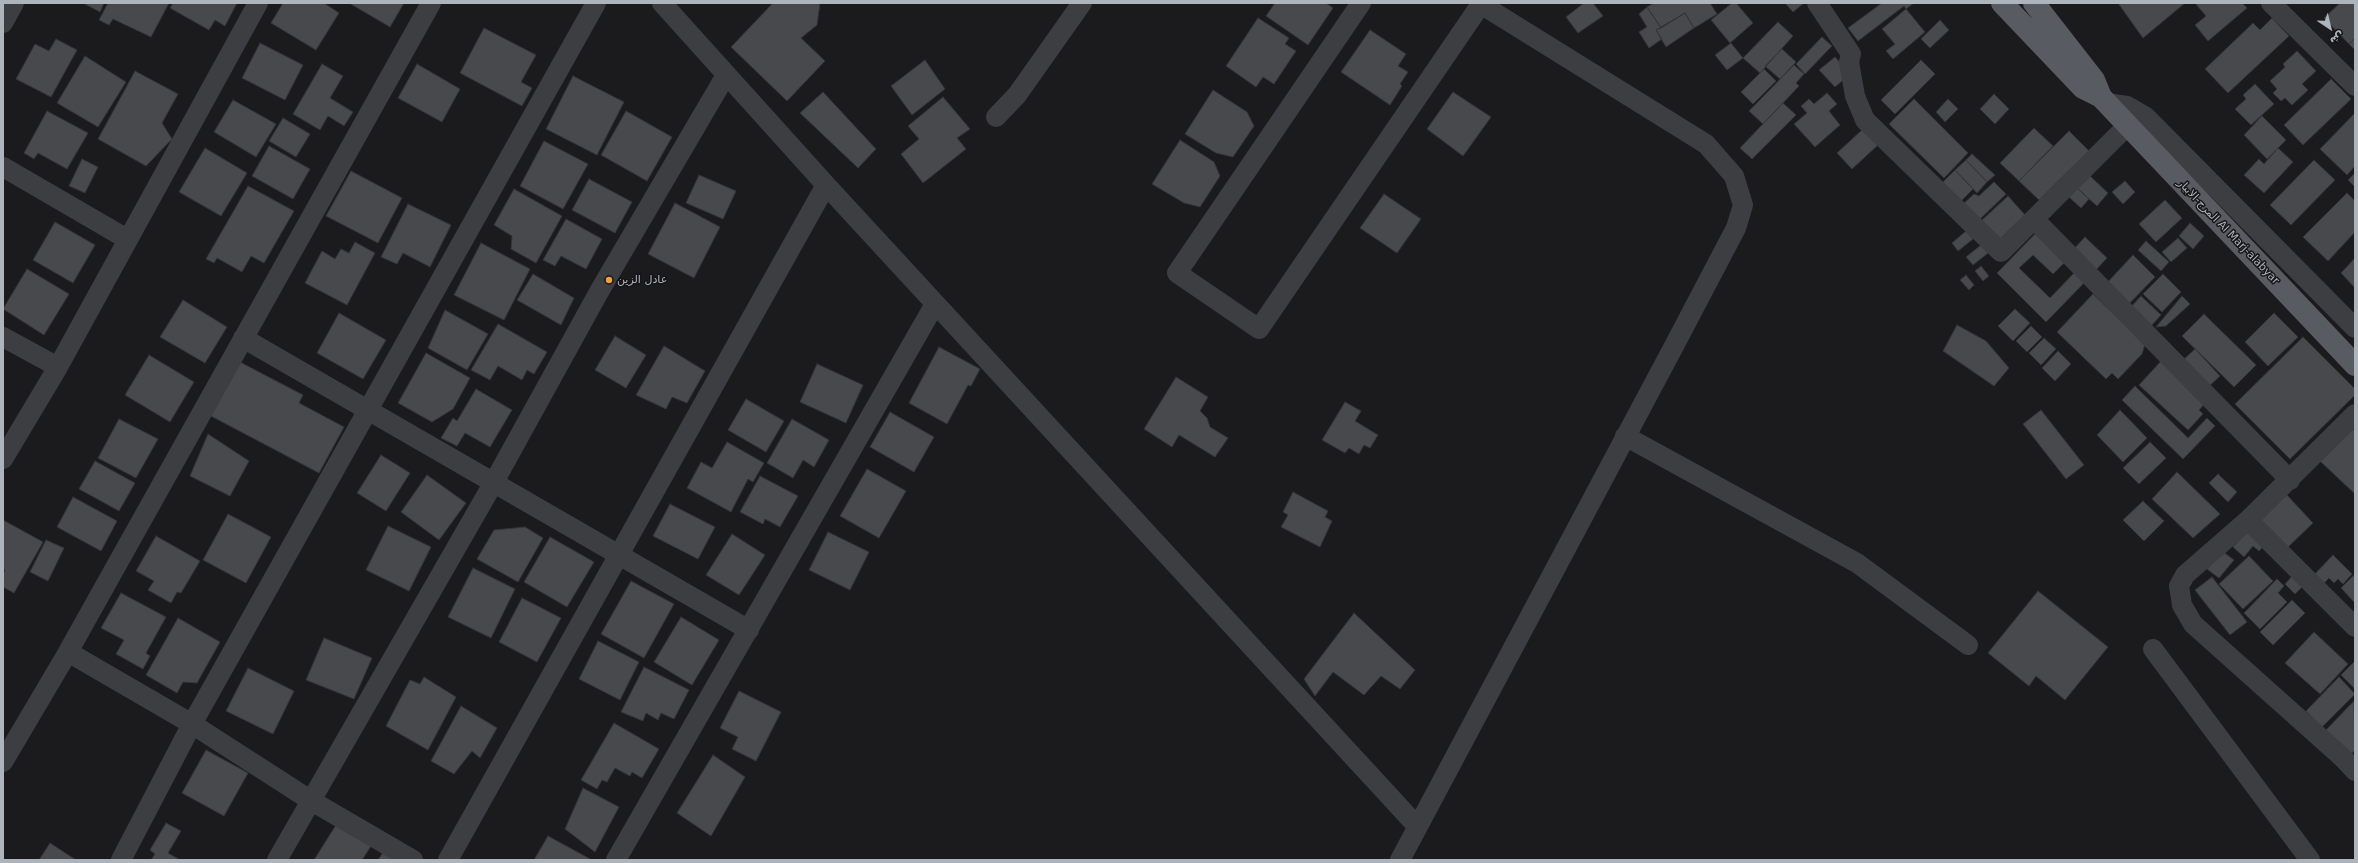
<!DOCTYPE html>
<html>
<head>
<meta charset="utf-8">
<style>
	body { margin:0 }
	#map { position:relative; width:2358px; height:863px; overflow:hidden; background:#1b1b1d; font-family:"DejaVu Sans","Noto Naskh Arabic",sans-serif }
	canvas { display:block }
	.frame { position:absolute; inset:0; border:4px solid #aeb4bc; pointer-events:none }
	.north { position:absolute; left:2310px; top:8px; width:40px; height:40px; -webkit-text-stroke:3px #161618; paint-order:stroke; rotate:145deg; font-size:11px; font-weight:700; line-height:16px; text-align:center; color:#aeb4bc }
	.north::after { content:''; display:block; margin:auto; width:14px; height:18px; background:#aeb4bc; clip-path:polygon(50% 0,100% 100%,50% 72%,0 100%) }
</style>
</head>
<body>
<div id="map">
<canvas width="2358" height="863"></canvas>
<div class="frame"></div>
<div class="north">ش</div>
</div>
<script>
const c = document.querySelector('canvas').getContext('2d');
c.lineJoin = 'round';
function paint(path, color) {
  c.fillStyle = color;
  c.fill(path, 'evenodd');
}
function shape(rows) {
  const path = new Path2D();
  for (const r of rows) {
    path.moveTo(r[0], r[1]);
    for (let i = 2; i < r.length; i += 2) path.lineTo(r[i], r[i + 1]);
  }
  return path;
}
function strokePath(path, color, width, dash) {
  c.strokeStyle = color;
  c.lineWidth = width;
  c.lineCap = dash ? 'butt' : 'round';
  c.setLineDash(dash || []);
  c.stroke(path);
}
function label(font, color, halo, rows, align = 'center') {
  c.font = font + ' "DejaVu Sans","Noto Naskh Arabic",sans-serif';
  c.lineWidth = 3;
  c.setLineDash([]);
  c.textBaseline = 'middle';
  c.strokeStyle = halo;
  c.fillStyle = color;
  for (const [text, x, y, turn = 0] of rows) {
    c.save();
    c.translate(x, y);
    c.rotate((+turn || 0) * Math.PI / 180);
    c.textAlign = isNaN(turn) ? turn : align;
    if (halo) c.strokeText(text, 0, 0);
    c.fillText(text, 0, 0);
    c.restore();
  }
}
const building = shape([
	[83,3,104,3,100,12,83,3],
	[108,3,169,3,151,37,113,19,109,25,99,20,108,3],
	[173,3,237,3,225,26,215,20,209,30,170,8,173,3],
	[283,3,324,3,339,13,316,50,271,23,283,3],
	[349,3,404,3,390,27,349,3],
	[773,3,820,3,817,25,801,38,825,61,787,101,731,47,773,3],
	[1275,3,1326,3,1333,8,1308,45,1266,16,1275,3],
	[1584,3,1593,3,1603,16,1578,33,1566,17,1584,3],
	[1654,3,1710,3,1717,14,1694,28,1685,13,1661,28,1647,7,1654,3],
	[1732,3,1736,3,1753,23,1730,43,1711,20,1732,3],
	[1785,3,1804,3,1793,12,1785,3],
	[1882,3,1914,3,1906,9,1904,6,1858,41,1848,28,1882,3],
	[2118,3,2185,3,2143,38,2118,3],
	[2195,3,2242,3,2247,8,2208,41,2195,25,2206,16,2195,3],
	[2340,3,2355,3,2355,38,2349,44,2324,18,2340,3],
	[1647,7,1661,28,1656,30,1662,39,1649,48,1639,32,1647,27,1639,14,1647,7],
	[1906,9,1925,32,1893,59,1886,51,1895,44,1882,29,1906,9],
	[1685,13,1694,28,1666,47,1656,30,1685,13],
	[1258,18,1289,38,1285,44,1296,51,1274,84,1263,77,1256,87,1226,66,1258,18],
	[2272,18,2289,36,2228,93,2205,69,2253,23,2260,30,2272,18],
	[1940,20,1949,30,1930,48,1921,39,1940,20],
	[1778,22,1793,36,1760,73,1743,58,1778,22],
	[484,28,536,55,521,82,532,88,522,106,460,73,484,28],
	[1370,30,1406,54,1398,66,1408,72,1400,84,1402,86,1390,105,1341,72,1370,30],
	[1822,37,1832,46,1805,74,1796,64,1822,37],
	[2355,38,2355,50,2349,44,2355,38],
	[56,39,77,50,51,97,16,79,35,44,49,51,56,39],
	[260,43,303,65,285,100,242,78,260,43],
	[1731,43,1743,58,1727,70,1715,55,1731,43],
	[1782,49,1796,62,1780,79,1765,66,1782,49],
	[2297,51,2316,71,2302,84,2308,90,2292,105,2285,98,2281,101,2273,93,2277,89,2270,81,2285,67,2283,64,2297,51],
	[85,56,126,82,98,127,57,103,85,56],
	[1835,57,1850,74,1835,87,1819,70,1835,57],
	[925,60,945,89,912,115,891,86,925,60],
	[1921,60,1935,74,1895,114,1881,100,1921,60],
	[322,64,343,76,330,98,353,112,344,126,328,116,320,130,293,114,322,64],
	[417,64,460,89,442,122,398,98,417,64],
	[1794,65,1804,74,1796,83,1799,86,1763,124,1749,111,1794,65],
	[1764,69,1776,81,1753,104,1741,92,1764,69],
	[135,71,178,94,162,123,172,139,146,166,98,139,135,71],
	[573,76,624,102,597,155,546,129,573,76],
	[2331,79,2351,99,2303,145,2284,125,2331,79],
	[2255,84,2274,104,2251,125,2235,109,2246,99,2243,95,2255,84],
	[1213,90,1247,112,1254,126,1233,157,1216,153,1185,134,1213,90],
	[823,92,876,149,858,168,800,113,823,92],
	[1453,92,1491,117,1463,156,1427,129,1453,92],
	[1827,93,1837,104,1829,111,1840,125,1815,147,1794,124,1807,113,1801,106,1809,99,1814,104,1827,93],
	[1994,94,2009,109,1995,124,1980,109,1994,94],
	[943,97,970,129,957,138,966,149,923,183,901,154,919,139,908,126,943,97],
	[1914,99,1968,153,1944,178,1889,124,1914,99],
	[1948,99,1958,109,1945,122,1936,112,1948,99],
	[233,100,276,124,256,157,214,132,233,100],
	[1783,103,1796,115,1752,159,1740,148,1783,103],
	[47,111,88,133,67,169,38,153,34,159,24,153,47,111],
	[626,111,672,137,647,181,601,155,626,111],
	[2355,113,2355,166,2347,175,2320,149,2355,113],
	[2262,116,2286,140,2267,159,2244,135,2262,116],
	[283,118,310,134,296,157,269,141,283,118],
	[2034,128,2053,146,2019,181,2000,163,2034,128],
	[1863,129,1878,145,1852,169,1837,153,1863,129],
	[2069,131,2089,151,2039,200,2019,181,2069,131],
	[1180,140,1214,162,1220,176,1200,207,1184,203,1152,184,1180,140],
	[544,141,588,164,563,209,520,186,544,141],
	[269,146,310,169,293,199,252,176,269,146],
	[205,148,247,173,221,216,179,192,205,148],
	[2278,148,2293,162,2264,193,2244,175,2259,159,2264,164,2278,148],
	[1972,154,1995,175,1987,182,1966,160,1972,154],
	[82,159,98,167,85,193,69,186,82,159],
	[1966,160,1987,182,1977,193,1955,170,1966,160],
	[2314,160,2335,180,2291,225,2270,205,2314,160],
	[1955,170,1973,189,1958,204,1940,185,1955,170],
	[351,171,402,198,378,243,326,216,351,171],
	[2355,173,2355,187,2348,180,2355,173],
	[699,175,736,191,723,219,686,203,699,175],
	[2089,175,2108,193,2097,206,2077,188,2089,175],
	[589,179,632,202,615,233,572,210,589,179],
	[2125,181,2135,192,2123,204,2112,192,2125,181],
	[1994,182,2006,194,1977,222,1961,206,1974,194,1979,196,1994,182],
	[248,186,294,211,264,263,251,256,242,272,217,258,214,263,206,259,248,186],
	[2077,188,2089,199,2081,208,2069,197,2077,188],
	[514,189,562,216,536,263,511,249,512,236,494,225,514,189],
	[2347,193,2355,201,2355,232,2328,261,2303,237,2347,193],
	[1384,194,1421,219,1397,253,1360,228,1384,194],
	[2008,196,2025,215,1998,241,1980,222,2008,196],
	[2165,200,2182,218,2156,242,2139,224,2165,200],
	[675,203,720,227,694,278,648,254,675,203],
	[408,204,451,225,430,267,403,253,397,264,381,257,408,204],
	[566,219,602,239,586,269,561,256,555,266,543,260,566,219],
	[55,222,95,245,73,283,33,260,55,222],
	[2190,223,2204,236,2193,249,2179,236,2190,223],
	[1966,231,1973,239,1958,251,1952,243,1966,231],
	[2035,234,2065,262,2053,274,2033,255,2019,268,2050,298,2075,272,2085,282,2046,322,1997,273,2035,234],
	[2085,237,2107,258,2093,273,2071,252,2085,237],
	[2178,238,2187,248,2171,262,2162,252,2178,238],
	[2146,241,2169,262,2161,271,2138,250,2146,241],
	[355,242,375,253,347,305,305,283,322,251,335,259,341,249,349,253,355,242],
	[481,243,530,269,504,320,454,295,481,243],
	[1981,245,1988,253,1973,265,1966,257,1981,245],
	[2133,255,2155,277,2126,307,2105,285,2133,255],
	[2355,258,2355,288,2341,273,2355,258],
	[1981,266,1989,276,1983,281,1975,271,1981,266],
	[27,269,69,294,44,335,3,309,27,269],
	[533,274,574,298,561,325,517,300,533,274],
	[2163,274,2181,292,2162,312,2143,294,2163,274],
	[1966,275,1974,285,1969,290,1960,280,1966,275],
	[2093,294,2145,344,2142,354,2118,379,2112,373,2106,379,2057,332,2093,294],
	[2141,296,2161,315,2150,327,2130,308,2141,296],
	[2182,296,2190,304,2166,326,2156,327,2182,296],
	[183,300,227,327,205,363,160,337,183,300],
	[2015,309,2030,323,2013,341,1998,326,2015,309],
	[445,310,488,334,467,370,428,348,445,310],
	[339,313,386,340,363,379,317,353,339,313],
	[2274,313,2298,337,2268,366,2245,342,2274,313],
	[2204,314,2256,365,2234,387,2182,336,2204,314],
	[498,324,547,352,534,374,527,370,522,380,498,366,490,380,471,370,498,324],
	[1957,325,1986,341,2009,368,1994,386,1943,351,1957,325],
	[2031,326,2042,337,2027,352,2016,341,2031,326],
	[615,336,646,355,626,388,595,370,615,336],
	[2303,337,2355,389,2355,395,2290,459,2235,404,2303,337],
	[2044,338,2056,349,2041,365,2029,353,2044,338],
	[664,346,705,371,687,403,672,397,666,409,636,395,664,346],
	[939,347,980,369,971,386,968,385,947,424,909,403,939,347],
	[2195,349,2220,376,2207,388,2182,361,2195,349],
	[2058,351,2071,364,2055,381,2042,368,2058,351],
	[426,353,470,378,453,409,432,422,398,403,426,353],
	[149,355,194,382,170,422,125,395,149,355],
	[2162,360,2207,401,2199,410,2203,414,2188,430,2139,385,2162,360],
	[238,361,303,395,299,403,344,427,319,473,209,415,238,361],
	[817,364,863,385,846,423,800,402,817,364],
	[1176,377,1208,397,1200,411,1207,418,1210,427,1228,438,1215,457,1179,435,1172,447,1144,429,1176,377],
	[2135,386,2188,438,2207,418,2215,426,2183,459,2122,400,2135,386],
	[476,389,512,410,490,447,465,433,457,446,441,438,453,418,457,421,476,389],
	[746,399,784,421,766,452,728,430,746,399],
	[1345,402,1361,411,1355,421,1378,435,1370,448,1364,445,1359,454,1349,448,1345,453,1322,440,1345,402],
	[2041,410,2084,465,2066,479,2023,424,2041,410],
	[2120,410,2147,438,2123,462,2097,435,2120,410],
	[890,412,934,437,914,472,870,447,890,412],
	[119,419,158,439,136,478,98,458,119,419],
	[792,419,829,440,814,467,803,460,793,478,767,463,792,419],
	[2351,428,2355,431,2355,494,2320,461,2351,428],
	[208,434,249,461,230,496,190,476,208,434],
	[727,442,764,463,753,482,748,479,731,512,687,488,701,462,712,468,727,442],
	[2150,442,2166,458,2139,484,2123,468,2150,442],
	[381,455,410,473,386,511,357,493,381,455],
	[95,461,135,483,119,511,79,489,95,461],
	[867,469,906,491,879,538,840,516,867,469],
	[2177,472,2220,514,2193,538,2152,499,2177,472],
	[2218,474,2237,492,2228,502,2209,483,2218,474],
	[427,475,466,503,439,540,401,512,427,475],
	[760,476,798,496,780,527,765,519,763,524,740,512,760,476],
	[1293,492,1328,511,1325,517,1332,521,1320,547,1281,527,1288,515,1283,512,1293,492],
	[2286,494,2313,523,2286,549,2258,521,2286,494],
	[73,497,117,521,101,551,57,527,73,497],
	[2143,501,2164,521,2144,541,2123,520,2143,501],
	[670,504,715,527,698,559,653,536,670,504],
	[228,514,271,537,246,583,203,560,228,514],
	[3,520,43,542,14,593,3,587,3,574,5,570,3,569,3,520],
	[388,526,431,547,409,591,366,570,388,526],
	[525,527,543,538,518,582,477,559,494,530,525,527],
	[2251,527,2267,542,2259,551,2253,546,2244,557,2233,547,2251,527],
	[828,532,869,552,850,590,809,570,828,532],
	[732,534,765,555,739,595,706,575,732,534],
	[156,536,200,561,181,593,177,592,171,603,148,590,154,581,136,571,156,536],
	[550,537,594,562,567,607,524,582,550,537],
	[46,540,64,548,48,581,30,572,46,540],
	[2222,551,2234,560,2219,578,2207,569,2222,551],
	[2333,555,2352,574,2343,584,2338,579,2334,583,2329,578,2321,586,2312,577,2333,555],
	[2249,556,2273,581,2243,609,2219,584,2249,556],
	[473,568,515,589,491,638,448,617,473,568],
	[2295,573,2306,583,2295,594,2285,584,2295,573],
	[2353,576,2355,577,2355,603,2341,588,2353,576],
	[2212,577,2247,622,2230,635,2195,590,2212,577],
	[2277,579,2284,586,2278,593,2287,602,2260,629,2244,613,2277,579],
	[631,581,674,604,644,658,601,634,631,581],
	[2038,591,2108,647,2065,700,2036,676,2029,686,1988,653,2038,591],
	[121,593,166,617,146,653,150,656,143,669,116,654,124,640,101,628,121,593],
	[522,598,561,618,537,662,499,642,522,598],
	[2292,600,2305,613,2273,645,2260,632,2292,600],
	[1354,613,1415,670,1400,689,1381,676,1364,695,1333,672,1315,696,1304,679,1354,613],
	[681,617,719,640,692,685,654,662,681,617],
	[178,618,220,642,197,683,183,682,177,693,146,675,178,618],
	[2314,632,2348,664,2320,694,2285,663,2314,632],
	[324,638,372,658,354,699,306,680,324,638],
	[598,641,639,662,620,700,579,679,598,641],
	[2355,661,2355,689,2341,675,2355,661],
	[644,667,689,690,674,719,661,713,658,720,646,713,643,721,621,712,644,667],
	[248,668,294,691,273,734,226,711,248,668],
	[424,677,456,697,428,750,386,726,410,680,420,684,424,677],
	[2339,677,2355,694,2322,727,2306,711,2339,677],
	[739,691,781,712,756,761,732,749,738,737,720,728,739,691],
	[2354,701,2355,750,2349,757,2324,732,2354,701],
	[461,706,497,728,480,758,472,751,454,774,431,761,461,706],
	[614,723,659,749,642,778,632,772,630,776,615,768,607,782,602,780,597,789,581,780,614,723],
	[206,750,248,773,224,816,182,793,206,750],
	[713,755,745,777,711,836,677,813,713,755],
	[583,788,619,807,595,852,565,829,583,788],
	[166,823,181,831,168,853,180,860,151,860,155,854,150,850,166,823],
	[336,825,371,846,362,860,314,860,336,825],
	[548,836,592,860,534,860,548,836],
	[50,843,76,860,39,860,50,843],
	[384,851,402,860,378,860,384,851]
]);
paint(building, '#48494d');
strokePath(building, '#353539', 1);
strokePath(shape([
	[662,3,826,185,1417,826],
	[1361,3,1177,273,1259,329,1481,4],
	[1817,3,1851,54,1849,62,1855,96,1865,120,2001,252,2127,126],
	[2271,3,2355,86],
	[3,23,14,3],
	[2107,103,2127,106,2146,117,2355,328],
	[996,117,1017,95,1082,3],
	[3,167,127,239],
	[2034,219,2290,480],
	[3,337,58,367],
	[243,338,749,630],
	[2355,414,2248,520,2185,575,2179,586,2182,605,2193,624,2343,758,2355,771],
	[1625,436,1857,563,1968,645],
	[3,459,58,367,258,3],
	[2248,520,2355,627],
	[2153,649,2310,860],
	[68,652,192,724,310,800,413,860],
	[3,762,68,652,431,3],
	[121,860,192,724,596,3],
	[277,860,494,482,600,290,726,75],
	[448,860,826,185],
	[616,860,935,304],
	[1400,860,1674,346,1736,228,1743,205,1734,176,1706,144,1479,3]
]), '#3c3e42', 20);
strokePath(shape([
	[2002,3,2083,88,2101,97,2355,365],
	[2034,3,2094,80,2101,97]
]), '#585b61', 22);
for (const [x, y, r, color] of [
	[609,280,4,"#efa041"]
]) {
  const dot = new Path2D();
  dot.arc(x, y, r, 0, 2 * Math.PI);
  c.fillStyle = color;
  c.fill(dot);
  strokePath(dot, '#161618', 1.5);
}
label('11px', '#aeb4bc', '#161618', [
	["المرج-الابيار Al Marj-alabyar",2228,232,46]
]);
label('11px', '#aeb4bc', '#161618', [
	["عادل الزين",617,280]
], 'left');
</script>
</body>
</html>
